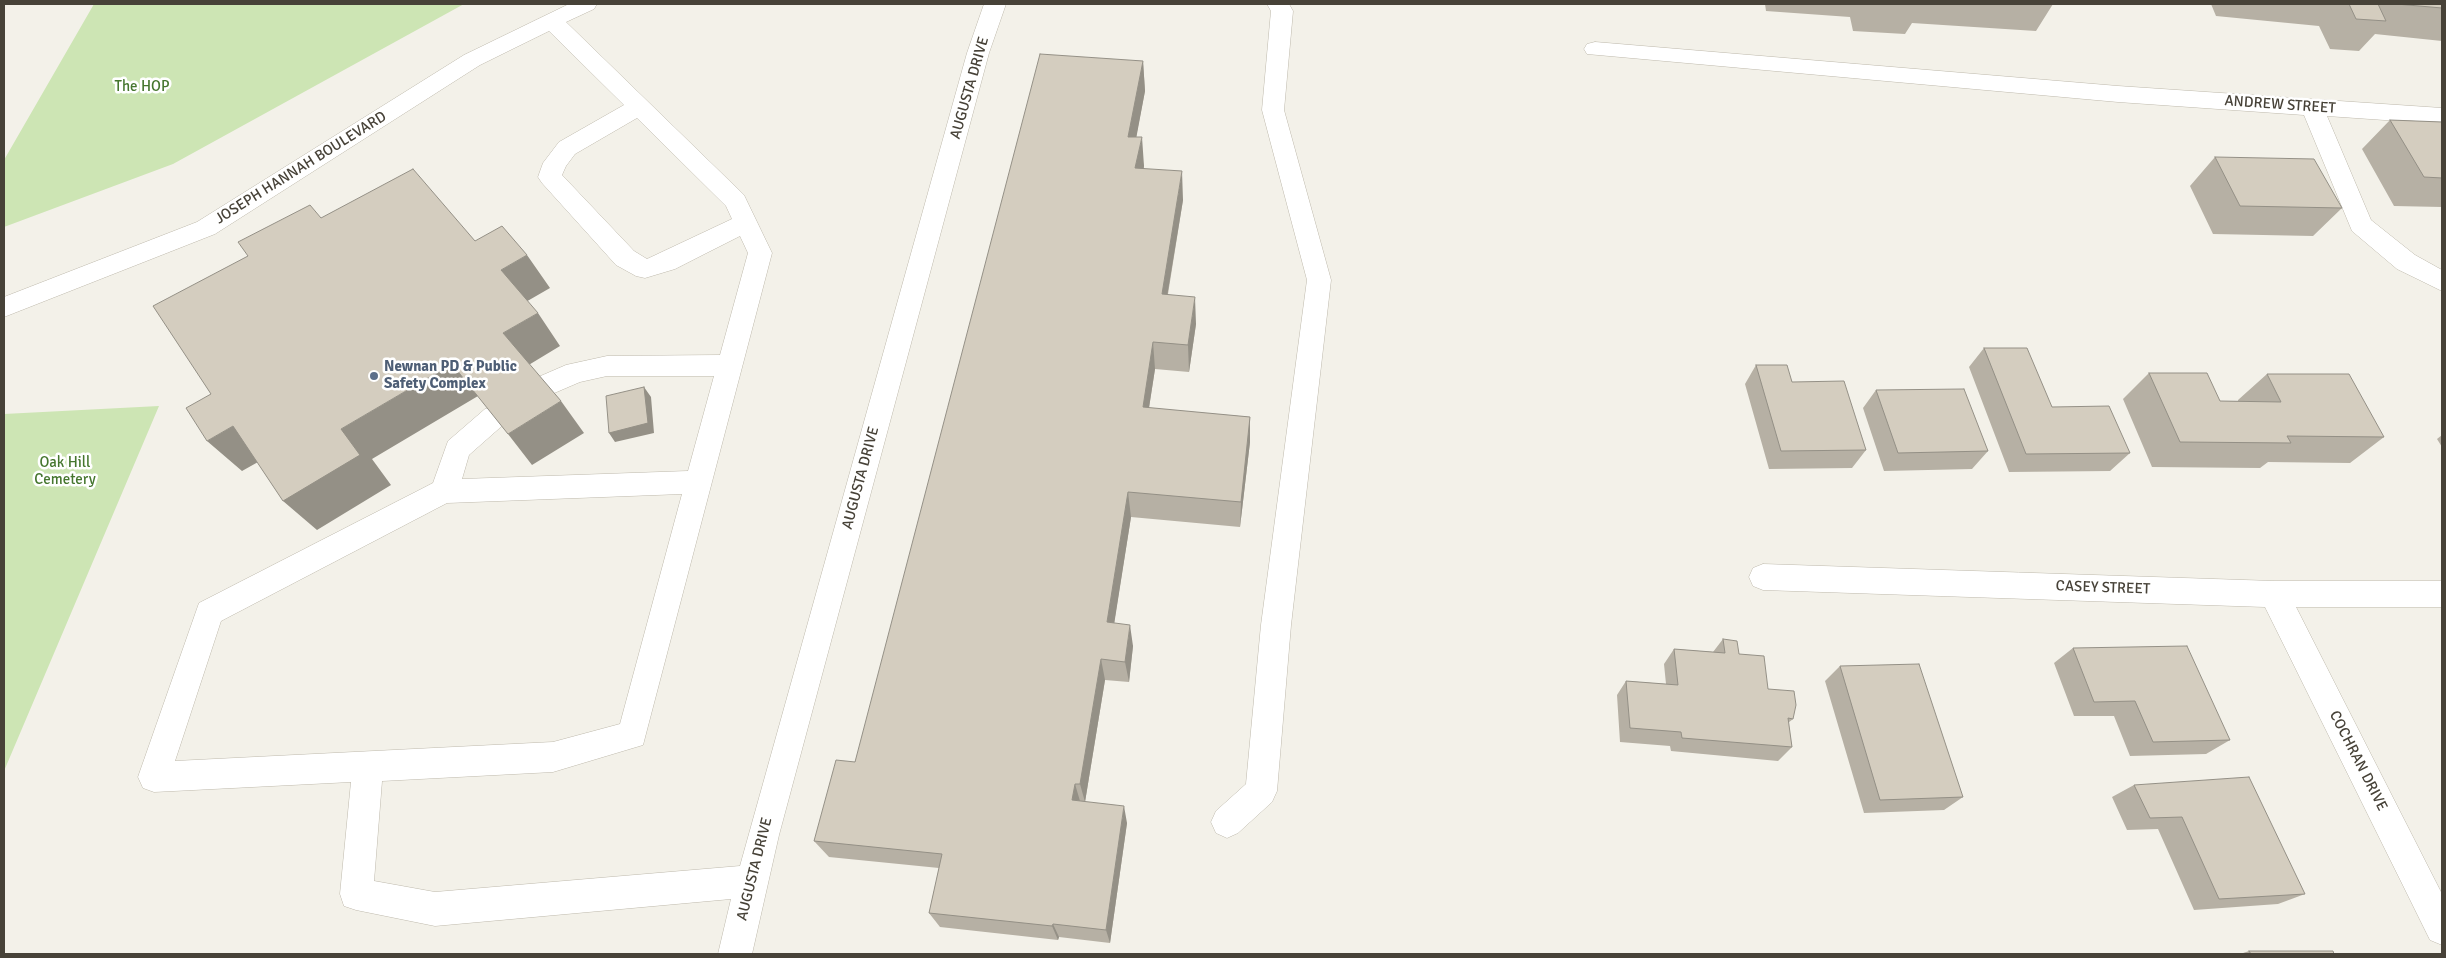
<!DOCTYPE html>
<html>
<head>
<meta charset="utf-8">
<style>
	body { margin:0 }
	#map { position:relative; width:2446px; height:958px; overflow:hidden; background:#f3f1e9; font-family:Signika,sans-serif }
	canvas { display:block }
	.frame { position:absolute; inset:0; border:5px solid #474238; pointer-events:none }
</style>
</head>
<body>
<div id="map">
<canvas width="2446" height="958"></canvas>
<div class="frame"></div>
</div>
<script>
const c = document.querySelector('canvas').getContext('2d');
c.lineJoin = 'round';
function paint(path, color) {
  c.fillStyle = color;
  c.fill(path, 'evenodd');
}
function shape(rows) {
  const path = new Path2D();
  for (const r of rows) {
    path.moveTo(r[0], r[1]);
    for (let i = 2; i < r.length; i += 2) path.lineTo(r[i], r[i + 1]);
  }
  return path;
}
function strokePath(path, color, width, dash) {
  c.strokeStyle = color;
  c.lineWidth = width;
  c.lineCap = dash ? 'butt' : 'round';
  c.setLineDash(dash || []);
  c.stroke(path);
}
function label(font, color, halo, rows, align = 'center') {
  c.font = font + ' Signika,sans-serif';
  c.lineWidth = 5;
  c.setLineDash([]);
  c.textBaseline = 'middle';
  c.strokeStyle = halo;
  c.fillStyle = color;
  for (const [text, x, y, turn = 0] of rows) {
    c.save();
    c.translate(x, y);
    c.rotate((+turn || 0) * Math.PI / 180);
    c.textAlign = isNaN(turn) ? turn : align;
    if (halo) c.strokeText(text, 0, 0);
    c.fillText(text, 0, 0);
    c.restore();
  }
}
paint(shape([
	[94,4,464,4,173,164,4,227,4,160],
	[159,406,4,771,4,414]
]), '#cde5b4');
const minor = shape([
	[569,4,597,4,594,9,566,22,744,195,772,253,643,745,553,772,382,781,374,881,435,892,740,866,967,53,984,4,1006,4,989,53,779,835,752,954,718,954,731,899,435,926,356,910,344,906,340,894,351,782,154,792,143,788,138,777,199,603,433,483,448,441,485,409,494,406,503,409,507,417,503,425,469,455,462,479,688,471,714,376,607,376,580,382,545,397,536,394,532,386,536,378,566,365,607,356,720,355,748,253,740,236,675,269,645,278,636,276,616,265,542,183,538,177,543,163,559,142,624,105,549,31,480,65,215,234,4,317,4,297,197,222,464,55,569,4],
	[637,118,726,206,732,219,647,259,634,251,562,175,566,166,575,154,637,118],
	[682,494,620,724,553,742,175,761,221,621,447,503,682,494],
	[1267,4,1289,4,1293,11,1284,110,1331,280,1291,625,1277,791,1272,802,1238,833,1227,838,1216,833,1211,822,1216,811,1246,784,1261,625,1307,280,1262,110,1271,11,1267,4],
	[1595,42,2118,86,2442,108,2442,124,2327,116,2371,220,2415,255,2442,270,2442,291,2397,269,2352,231,2304,115,2118,102,1587,54,1584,49,1587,44,1595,42],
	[1763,564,2274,581,2442,581,2442,607,2296,607,2442,894,2442,945,2430,940,2265,607,1763,590,1753,586,1749,577,1753,568,1763,564]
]);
strokePath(minor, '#beb9ac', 1);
paint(minor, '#fff');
paint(shape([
	[1765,4,2053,4,2036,31,1912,23,1905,34,1853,31,1850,17,1766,11],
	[2211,4,2442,4,2442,41,2375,34,2359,51,2330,49,2319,26,2216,16],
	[1143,61,1145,91,1136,137,1144,166,1144,168,1183,200,1168,294,1196,324,1189,372,1155,369,1149,408,1250,417,1250,442,1240,527,1131,517,1114,623,1133,646,1129,682,1105,680,1085,802,1127,823,1110,943,1059,937,1058,940,940,927,929,913,939,868,829,857,814,841,855,762],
	[2390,120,2442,122,2442,207,2394,206,2362,149],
	[2215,157,2342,208,2313,236,2213,234,2190,186],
	[1984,348,2052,407,2130,453,2110,471,2009,472,1969,367],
	[1756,365,1792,382,1866,450,1852,468,1769,469,1745,384],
	[2149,373,2220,401,2238,401,2238,400,2267,374,2384,437,2350,463,2268,462,2260,468,2152,467,2123,399],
	[1876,390,1988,451,1972,469,1884,471,1863,408],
	[2442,435,2442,447,2437,439],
	[1723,639,1739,654,1793,719,1788,723,1792,747,1778,761,1671,751,1670,746,1620,742,1617,695,1626,681,1666,684,1664,664,1674,649,1713,652],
	[2073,648,2230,740,2206,754,2130,756,2114,716,2074,716,2054,663],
	[1840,666,1963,797,1944,810,1864,813,1825,681],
	[2134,785,2305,894,2278,904,2194,910,2158,829,2127,830,2112,797],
	[2249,951,2334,954,2240,954]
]), '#b6b0a4');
paint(shape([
	[1143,61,1145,91,1131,166,1128,137],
	[1142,137,1144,166,1138,196,1135,168],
	[1182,171,1183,200,1163,321,1162,294],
	[527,255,550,288,524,303,501,270],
	[1195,297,1196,324,1189,372,1188,345],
	[538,313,560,346,527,366,503,333],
	[1153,342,1155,369,1145,433,1143,407],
	[452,364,478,396,372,459,391,485,317,530,283,501,341,429],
	[644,387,651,397,654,433,615,442,609,433],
	[561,401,584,433,532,465,508,434],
	[1250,417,1250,442,1240,527,1241,502],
	[233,426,267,457,242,471,207,441],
	[1128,492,1131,517,1111,644,1107,622],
	[1130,625,1133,646,1129,682,1125,662],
	[1101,659,1105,680,1085,802,1080,784],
	[1075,784,1080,801,1072,800],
	[1124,806,1127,823,1110,943,1106,930],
	[1053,924,1059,937,1058,940,1052,926]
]), '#949086');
const building = shape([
	[2349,4,2378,4,2386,21,2356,19,2349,4],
	[2396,4,2442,4,2442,8,2396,4],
	[1040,54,1143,61,1128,137,1142,137,1135,168,1182,171,1162,294,1195,297,1188,345,1153,342,1143,407,1250,417,1241,502,1128,492,1107,622,1130,625,1125,662,1101,659,1080,784,1075,784,1072,800,1124,806,1106,930,1053,924,1052,926,929,913,942,854,814,841,836,760,855,762,1040,54],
	[2390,120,2442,122,2442,178,2424,177,2390,120],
	[2215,157,2314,159,2342,208,2240,206,2215,157],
	[413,169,475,241,502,226,527,255,501,270,538,313,503,333,561,401,508,434,452,364,341,429,360,455,283,501,233,426,207,441,186,408,211,394,153,306,248,256,238,242,310,205,321,218,413,169],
	[1984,348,2027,348,2052,407,2109,406,2130,453,2026,454,1984,348],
	[1756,365,1787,365,1792,382,1844,381,1866,450,1781,451,1756,365],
	[2149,373,2207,373,2220,401,2281,402,2267,374,2349,374,2384,437,2287,436,2291,443,2180,442,2149,373],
	[644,387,648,423,609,433,606,396,644,387],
	[1964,389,1988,451,1898,453,1876,390,1964,389],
	[1723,639,1737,641,1739,654,1764,656,1768,689,1794,691,1796,705,1793,719,1788,718,1792,747,1682,738,1681,732,1630,728,1626,681,1678,685,1674,649,1725,653,1723,639],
	[2187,646,2230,740,2153,742,2135,701,2094,702,2073,648,2187,646],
	[1919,664,1963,797,1880,800,1840,666,1919,664],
	[2249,777,2305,894,2219,899,2182,817,2150,818,2134,785,2249,777],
	[2249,951,2333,951,2334,954,2251,954,2249,951]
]);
paint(building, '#d4cdbf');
strokePath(building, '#949086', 1);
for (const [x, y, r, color] of [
	[374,376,5,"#5c6f8a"]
]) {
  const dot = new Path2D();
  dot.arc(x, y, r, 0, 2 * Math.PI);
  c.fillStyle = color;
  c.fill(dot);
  strokePath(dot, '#fff', 2);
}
label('15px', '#45762e', '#fff', [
	["The HOP",142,87],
	["Oak Hill",65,463],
	["Cemetery",65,480]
]);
label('15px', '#474238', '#fff', [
	["AUGUSTA DRIVE",970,88,-74],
	["ANDREW STREET",2280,105,4],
	["JOSEPH HANNAH BOULEVARD",301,168,-32],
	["AUGUSTA DRIVE",861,478,-75],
	["CASEY STREET",2103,588,2],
	["COCHRAN DRIVE",2358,761,63],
	["AUGUSTA DRIVE",755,869,-76]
]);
label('bold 15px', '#4e5e75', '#fff', [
	["Newnan PD & Public",384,367],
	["Safety Complex",384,384]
], 'left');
</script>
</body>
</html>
